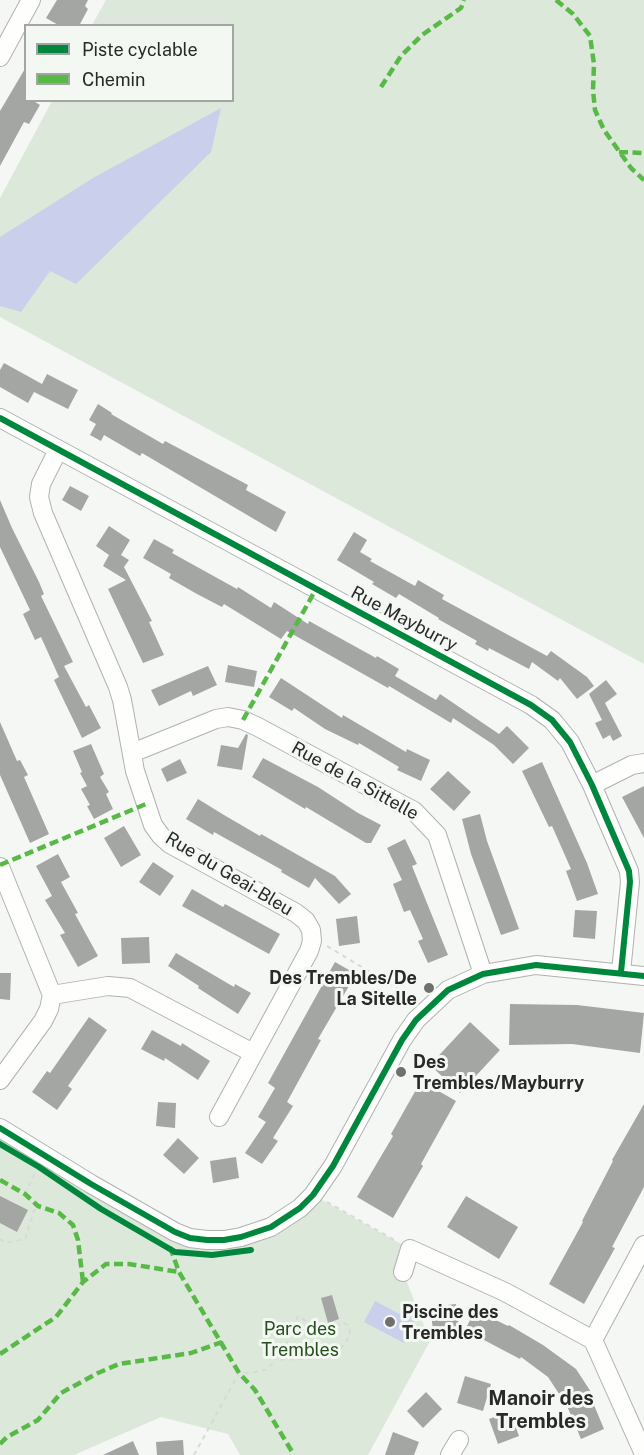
<!DOCTYPE html>
<html>
<head>
<meta charset="utf-8">
<style>
	body { margin:0 }
	#map { position:relative; width:644px; height:1455px; overflow:hidden; background:#f5f7f4; font-family:"Public Sans",sans-serif }
	canvas { display:block }
	.legend { position:absolute; left:24px; top:24px; width:210px; height:78px; box-sizing:border-box; background:#f4f8f3; border:2px solid #a2a5a2; margin:0; padding:8px 10px; list-style:none; font-size:18px; color:#282928 }
	.legend li { display:flex; align-items:center; gap:12px; height:30px }
	.legend b { width:30px; border:2px solid #a2a5a2 }
</style>
</head>
<body>
<div id="map">
<canvas width="644" height="1455"></canvas>
<ul class="legend">
<li><b style="height:8px;background:#00873e"></b>Piste cyclable</li>
<li><b style="height:8px;background:#58b947"></b>Chemin</li>
</ul>
</div>
<script>
const c = document.querySelector('canvas').getContext('2d');
c.lineJoin = 'round';
function paint(path, color) {
  c.fillStyle = color;
  c.fill(path, 'evenodd');
}
function shape(rows) {
  const path = new Path2D();
  for (const r of rows) {
    path.moveTo(r[0], r[1]);
    for (let i = 2; i < r.length; i += 2) path.lineTo(r[i], r[i + 1]);
  }
  return path;
}
function strokePath(path, color, width, dash) {
  c.strokeStyle = color;
  c.lineWidth = width;
  c.lineCap = dash ? 'butt' : 'round';
  c.setLineDash(dash || []);
  c.stroke(path);
}
function label(font, color, halo, rows, align = 'center') {
  c.font = font + ' "Public Sans",sans-serif';
  c.lineWidth = 6;
  c.setLineDash([]);
  c.textBaseline = 'middle';
  c.strokeStyle = halo;
  c.fillStyle = color;
  for (const [text, x, y, turn = 0] of rows) {
    c.save();
    c.translate(x, y);
    c.rotate((+turn || 0) * Math.PI / 180);
    c.textAlign = isNaN(turn) ? turn : align;
    if (halo) c.strokeText(text, 0, 0);
    c.fillText(text, 0, 0);
    c.restore();
  }
}
paint(shape([
	[106,0,644,0,644,664,0,317,0,198,52,101,232,100,232,26,92,25],
	[0,1128,175,1232,241,1237,313,1195,410,1249,403,1272,430,1341,368,1455,240,1455,228,1434,161,1417,74,1455,0,1455]
]), '#dce8da');
paint(shape([
	[221,108,211,152,76,284,50,271,21,312,0,306,0,237,93,178],
	[375,1301,415,1322,404,1343,364,1322]
]), '#cacfec');
paint(shape([
	[57,0,88,0,85,6,88,9,79,26,60,26,46,18],
	[26,67,26,100,32,100,40,105,29,124,24,122,0,166,0,111],
	[4,363,42,384,47,374,78,390,68,409,34,392,28,403,0,387,0,370],
	[98,404,112,413,111,414,163,444,165,441,248,485,246,490,286,512,276,532,142,453,140,456,104,435,101,441,90,435,96,424,89,420],
	[70,486,89,496,81,511,62,500],
	[0,500,12,528,39,582,44,594,41,596,73,662,64,666,86,707,89,705,101,728,82,738,54,680,59,677,41,637,35,640,23,614,30,610,0,547],
	[109,526,130,540,121,555,129,560,124,567,152,621,149,622,164,655,143,663,108,589,126,580,103,566,109,555,96,546],
	[354,532,367,540,360,552,372,559,370,561,415,586,418,580,444,595,442,599,547,656,551,651,587,677,594,686,577,699,560,678,558,681,532,662,529,669,489,648,488,651,475,644,477,641,438,619,439,618,399,594,396,598,372,584,374,582,337,560],
	[154,539,174,550,172,553,237,589,238,587,271,608,274,602,308,624,309,621,376,658,377,656,399,669,395,676,436,700,440,694,499,734,507,726,529,748,513,764,494,745,453,718,451,723,389,686,388,688,287,631,281,639,224,604,222,607,197,594,169,578,171,574,143,558],
	[228,665,257,671,254,687,225,682],
	[208,666,217,685,193,696,191,691,159,706,151,690],
	[281,678,342,718,343,715,406,752,407,749,430,760,421,781,397,770,399,767,359,743,358,745,325,729,294,708,292,711,269,697],
	[606,680,617,694,605,703,622,736,613,741,610,735,603,739,595,723,602,720,589,694],
	[0,722,17,761,20,760,28,775,24,777,49,834,30,843,0,775],
	[246,734,248,735,242,770,217,766,221,745,238,748],
	[91,744,104,774,100,777,109,792,106,794,113,809,94,819,87,806,90,805,81,789,87,786,80,773,82,772,73,751],
	[263,758,318,787,358,813,381,825,371,843,366,843,306,807,305,809,252,777],
	[180,759,187,773,167,782,161,769],
	[542,762,587,863,598,894,577,901,566,871,571,869,552,826,549,827,522,771],
	[448,771,471,792,454,811,430,789],
	[644,786,644,838,622,797],
	[198,799,224,815,260,836,261,834,335,876,351,894,339,904,315,878,309,888,281,872,282,870,214,832,213,835,186,819],
	[480,814,487,841,519,929,501,935,471,854,462,819],
	[124,826,141,855,121,867,104,838],
	[405,839,417,864,412,866,448,955,428,963,418,941,423,939,410,910,404,912,393,884,402,880,387,848],
	[58,854,70,877,61,882,78,913,75,914,98,956,78,967,60,935,65,933,45,900,52,896,36,866],
	[153,862,174,876,160,896,139,882],
	[192,889,223,907,225,904,280,934,269,954,182,906],
	[575,910,597,911,595,939,573,937],
	[357,916,360,943,339,946,336,919],
	[149,937,150,963,122,964,121,938],
	[176,953,234,987,235,984,251,993,238,1014,198,988,199,986,168,966],
	[335,962,356,974,318,1039,321,1040,287,1102,293,1106,273,1138,278,1141,262,1164,245,1153,266,1122,258,1117,275,1088,268,1083],
	[0,973,11,973,10,1000,0,999],
	[510,1004,577,1005,644,1013,640,1053,572,1044,509,1045],
	[89,1017,107,1030,68,1086,72,1089,57,1110,32,1092,47,1071,50,1073],
	[470,1022,500,1050,460,1093,430,1065],
	[152,1030,181,1046,182,1043,210,1061,198,1080,165,1058,164,1061,141,1049],
	[421,1081,456,1101,421,1164,423,1166,393,1218,357,1197,393,1136,391,1134],
	[158,1102,176,1103,175,1128,156,1126],
	[644,1104,644,1187,612,1247,615,1248,584,1304,549,1284,583,1222,582,1221,613,1161,612,1160],
	[178,1138,199,1158,184,1174,163,1155],
	[236,1157,239,1178,213,1183,210,1161],
	[0,1196,28,1210,17,1232,0,1223],
	[466,1196,518,1227,499,1259,447,1227],
	[332,1295,339,1319,328,1323,321,1298],
	[456,1304,459,1327,433,1330,430,1307],
	[475,1310,508,1326,509,1325,543,1345,576,1369,591,1392,589,1393,604,1429,581,1439,567,1406,548,1377,521,1357,520,1359,465,1330],
	[465,1376,491,1384,483,1411,457,1403],
	[426,1392,442,1409,423,1428,407,1411],
	[510,1411,519,1436,498,1444,489,1419],
	[393,1432,419,1442,414,1455,385,1455],
	[183,1440,184,1455,157,1455,156,1442],
	[133,1441,139,1455,103,1455]
]), '#a4a6a4');
const minor = shape([
	[0,57,31,0],
	[0,418,531,705,552,720,570,742,592,785,629,871,630,882,621,972],
	[58,450,41,484,39,497,43,513,118,687,122,700,135,771,153,825,161,836,170,844,296,913,306,921,311,930,312,941,309,951,219,1117],
	[132,753,216,719,228,717,243,720,258,727,414,811,437,835,483,974],
	[592,785,632,765,644,763],
	[0,867,52,995,49,1009,43,1021,0,1080],
	[52,995,108,986,130,988,253,1053],
	[0,1128,91,1184,175,1232,190,1238,207,1240,224,1240,241,1237,271,1227,300,1208,313,1195,333,1166,402,1040,416,1020,448,990,483,974,536,965,644,976],
	[403,1272,410,1249,505,1292,593,1340,644,1454],
	[593,1340,644,1245],
	[450,1455,459,1440]
]);
strokePath(minor, '#b1b2b0', 20);
strokePath(shape([
	[327,946,413,998],
	[25,1194,37,1169],
	[327,1202,398,1242],
	[0,1239,6,1243,25,1239,34,1211,38,1206],
	[194,1455,239,1373,252,1373,268,1369,286,1345,298,1316,314,1326,325,1328,344,1323,349,1326,350,1334,345,1344,335,1353,326,1358,276,1360]
]), '#d9d9d9', 2, [4.5, 4.5]);
strokePath(minor, '#fefefd', 18);
strokePath(shape([
	[556,0,573,14,590,36,594,64,593,90,595,110,604,130,631,168,644,180],
	[381,87,401,56,422,35,461,8,464,0],
	[619,152,644,153],
	[243,720,316,589],
	[0,865,146,804],
	[0,1180,25,1194,38,1206,59,1213,73,1225,78,1240,83,1282],
	[170,1247,179,1272,239,1373,255,1390,294,1455],
	[0,1354,56,1317,83,1282,106,1264,129,1264,179,1272],
	[0,1444,7,1437,38,1420,61,1393,98,1373,119,1364,191,1353,222,1342]
]), '#58b947', 4.5, [9, 4.5]);
strokePath(shape([
	[0,418,531,705,552,720,570,742,592,785,629,871,630,882,621,972],
	[0,1128,91,1184,175,1232,190,1238,207,1240,224,1240,241,1237,271,1227,300,1208,313,1195,333,1166,402,1040,416,1020,448,990,483,974,536,965,644,976],
	[0,1144,39,1167,101,1209,175,1252,212,1255,251,1250]
]), '#00873e', 6);
for (const [x, y, r, color] of [
	[429,988,6,"#70716f"],
	[401,1072,6,"#70716f"],
	[390,1322,6,"#70716f"]
]) {
  const dot = new Path2D();
  dot.arc(x, y, r, 0, 2 * Math.PI);
  c.fillStyle = color;
  c.fill(dot);
  strokePath(dot, '#f4f8f3', 2);
}
label('18px', '#282928', '#f4f8f3', [
	["Rue Mayburry",404,619,28],
	["Rue de la Sittelle",355,781,29],
	["Rue du Geai-Bleu",229,874,31]
]);
label('bold 18px', '#282928', '#f4f8f3', [
	["Des Trembles/De",417,978,"right"],
	["La Sitelle",417,999,"right"],
	["Des",413,1062],
	["Trembles/Mayburry",413,1083],
	["Piscine des",402,1312],
	["Trembles",402,1333]
], 'left');
label('18px', '#254f1d', '#f4f8f3', [
	["Parc des",300,1329],
	["Trembles",300,1350]
]);
label('bold 20px', '#282928', '#f4f8f3', [
	["Manoir des",541,1399],
	["Trembles",541,1422]
]);
</script>
</body>
</html>
